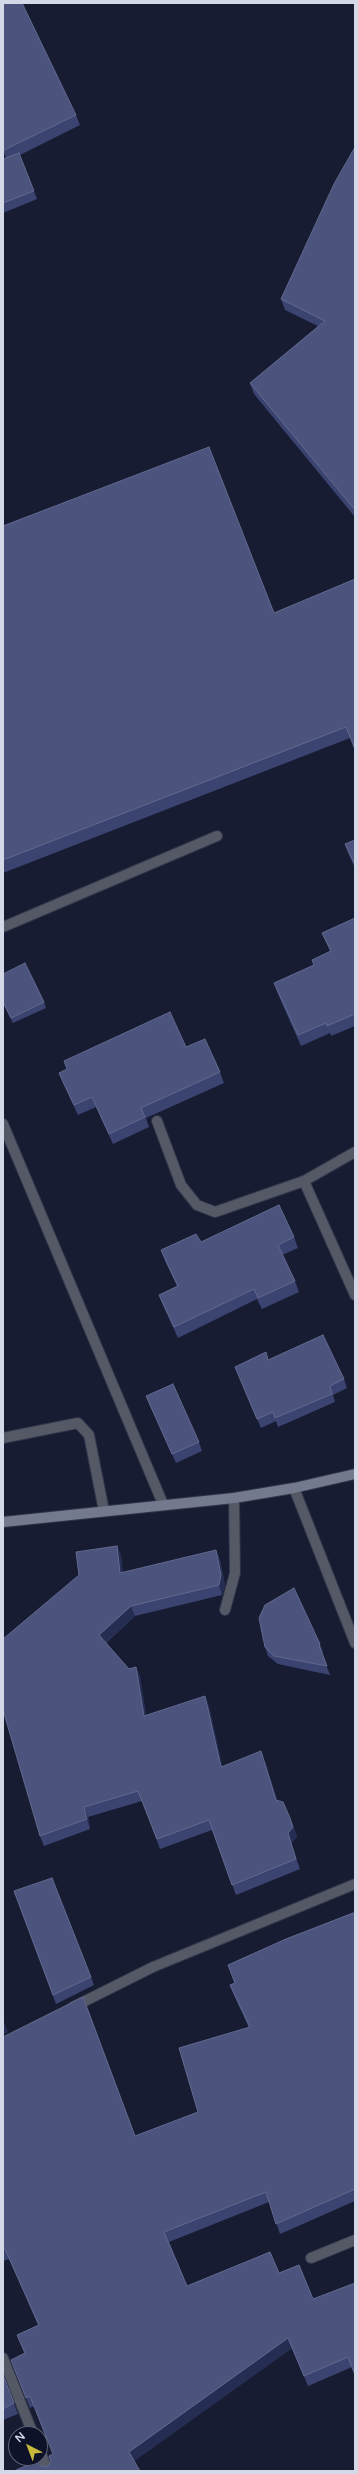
<!DOCTYPE html>
<html>
<head>
<meta charset="utf-8">
<style>
	body { margin:0 }
	#map { position:relative; width:358px; height:2474px; overflow:hidden; background:#171c33; font-family:"Varela Round",sans-serif }
	canvas { display:block }
	.frame { position:absolute; inset:0; border:4px solid #d4d9e8; pointer-events:none }
	.north { position:absolute; left:8px; top:2426px; width:40px; height:40px; box-sizing:border-box; background:#0e1229; border:1px solid #5d6275; border-radius:50%; rotate:318deg; font-size:11px; font-weight:700; line-height:16px; text-align:center; color:#d4d9e8 }
	.north::after { content:''; display:block; margin:auto; width:14px; height:18px; background:#c8bb3b; clip-path:polygon(50% 0,100% 100%,50% 72%,0 100%) }
</style>
</head>
<body>
<div id="map">
<canvas width="358" height="2474"></canvas>
<div class="frame"></div>
<div class="north">N</div>
</div>
<script>
const c = document.querySelector('canvas').getContext('2d');
c.lineJoin = 'round';
function shape(rows) {
  const path = new Path2D();
  for (const r of rows) {
    path.moveTo(r[0], r[1]);
    for (let i = 2; i < r.length; i += 2) path.lineTo(r[i], r[i + 1]);
  }
  return path;
}
function strokePath(path, color, width, dash) {
  c.strokeStyle = color;
  c.lineWidth = width;
  c.lineCap = dash ? 'butt' : 'round';
  c.setLineDash(dash || []);
  c.stroke(path);
}
function paint(path, color) {
  c.fillStyle = color;
  c.fill(path, 'evenodd');
}
const lane = shape([
	[3,927,217,836],
	[157,1121,181,1185,197,1205,215,1212,304,1181,355,1152],
	[3,1124,163,1504],
	[304,1181,355,1295],
	[3,1438,78,1423,89,1435,104,1511],
	[225,1610,235,1573,234,1498],
	[311,2258,355,2240]
]);
const street = shape([
	[294,1488,355,1643],
	[73,2007,153,1967,355,1884],
	[3,2358,33,2434],
	[40,2451,48,2471]
]);
const secondary = shape([
	[3,1522,234,1498,294,1488,355,1474]
]);
strokePath(lane, '#31364c', 12);
strokePath(street, '#31364c', 12);
strokePath(secondary, '#31364c', 12);
strokePath(lane, '#555865', 10);
strokePath(street, '#555865', 10);
strokePath(secondary, '#747a8d', 10);
paint(shape([
	[3,3,76,115,80,125,20,155,37,199,3,213,3,159,6,158,3,151],
	[355,147,355,517,254,394,250,383,318,326,285,310,281,299],
	[3,526,274,613,355,579,355,751,350,738,3,873],
	[355,840,355,868,349,855,345,844],
	[355,918,355,1026,331,1036,330,1033,301,1046,278,994,274,983,314,965,312,960,330,951,322,933],
	[3,974,44,1002,46,1008,13,1023,3,1003],
	[186,1047,220,1072,224,1083,146,1118,149,1127,113,1144,96,1107,78,1115,63,1083,59,1073],
	[294,1237,298,1248,282,1255,295,1281,299,1292,262,1309,257,1299,178,1338,163,1305,159,1295,177,1286,165,1261,161,1250,201,1242],
	[266,1352,268,1359,344,1379,347,1388,333,1395,335,1402,278,1427,276,1421,261,1428,235,1367],
	[146,1396,199,1442,202,1451,176,1463,150,1405],
	[117,1546,121,1556,123,1573,216,1550,220,1560,225,1585,222,1595,135,1616,106,1643,129,1669,136,1667,140,1677,146,1715,209,1706,222,1766,265,1762,277,1800,290,1818,294,1828,297,1837,291,1843,300,1869,236,1895,212,1830,160,1849,142,1801,88,1817,90,1829,44,1846,40,1836],
	[320,1644,323,1653,322,1654,330,1675,278,1664,268,1656,265,1647],
	[14,1891,91,1977,94,1985,56,2004],
	[353,1913,355,1918,355,2201,280,2234,269,2202,169,2242,187,2286,270,2252,279,2273,299,2265,313,2299,355,2283,355,2375,352,2367,308,2386,292,2348,134,2461,140,2471,14,2471,37,2461,41,2466,47,2467,51,2462,49,2456,53,2454,34,2406,30,2408,11,2360,25,2354,17,2335,38,2325,9,2259,3,2261,3,2037,83,1997,135,2136,198,2112,179,2048,249,2028,234,1995,230,1985,235,1984,228,1965,286,1939],
	[3,2375,18,2414,3,2420]
]), '#3b4470');
paint(shape([
	[117,1546,121,1556,124,1583,120,1573],
	[216,1550,220,1560,225,1585,222,1595,219,1585],
	[131,1606,135,1616,103,1645,99,1635],
	[136,1667,140,1677,148,1726,144,1716],
	[205,1696,209,1706,225,1777,221,1767],
	[261,1751,265,1762,280,1810,276,1800],
	[84,1807,88,1817,90,1829,87,1819],
	[290,1818,297,1837,291,1843,300,1869,288,1833],
	[4,2022,8,2032,3,2035,3,2023],
	[288,2338,292,2348,133,2462,129,2452]
]), '#262d52');
const building = shape([
	[3,3,22,3,76,115,4,150,3,149,3,3],
	[355,147,355,510,250,383,325,321,281,299,334,184,355,147],
	[19,153,34,191,3,203,3,159,19,153],
	[209,447,274,613,355,579,355,749,346,727,3,860,3,526,209,447],
	[355,840,355,865,345,844,355,840],
	[355,918,355,1014,327,1026,326,1023,298,1035,274,983,314,965,312,960,331,951,322,933,355,918],
	[25,963,44,1002,11,1018,3,1002,3,974,25,963],
	[170,1012,186,1047,205,1039,220,1072,141,1108,145,1117,109,1134,92,1097,74,1105,59,1073,67,1069,64,1061,170,1012],
	[279,1205,294,1237,278,1245,295,1281,258,1298,254,1289,174,1327,159,1295,178,1286,161,1250,196,1234,201,1242,279,1205],
	[323,1335,344,1379,330,1386,332,1394,275,1418,273,1412,257,1419,235,1367,266,1352,268,1360,323,1335],
	[173,1384,199,1442,172,1454,146,1396,173,1384],
	[117,1546,120,1573,216,1550,221,1575,219,1585,131,1606,99,1635,129,1669,136,1667,144,1716,205,1696,221,1767,261,1751,276,1800,283,1802,290,1818,293,1827,288,1833,296,1859,232,1885,209,1820,157,1839,138,1791,84,1807,87,1819,40,1836,3,1710,3,1639,79,1575,76,1552,117,1546],
	[294,1588,320,1644,319,1645,327,1666,274,1656,265,1647,259,1618,265,1605,294,1588],
	[52,1878,91,1977,53,1995,14,1891,52,1878],
	[353,1913,355,1918,355,2189,276,2224,266,2192,164,2232,187,2286,270,2252,279,2273,299,2265,313,2299,355,2283,355,2375,348,2357,304,2376,288,2338,129,2452,140,2471,14,2471,37,2461,41,2466,47,2467,51,2462,49,2456,53,2454,30,2396,26,2398,11,2360,25,2353,17,2335,39,2325,5,2249,3,2250,3,2037,83,1997,135,2136,198,2112,179,2048,250,2027,230,1985,235,1983,228,1965,286,1939,353,1913],
	[3,2375,14,2403,3,2409,3,2375]
]);
paint(building, '#4c547d');
strokePath(building, '#61698e', 1);
</script>
</body>
</html>
